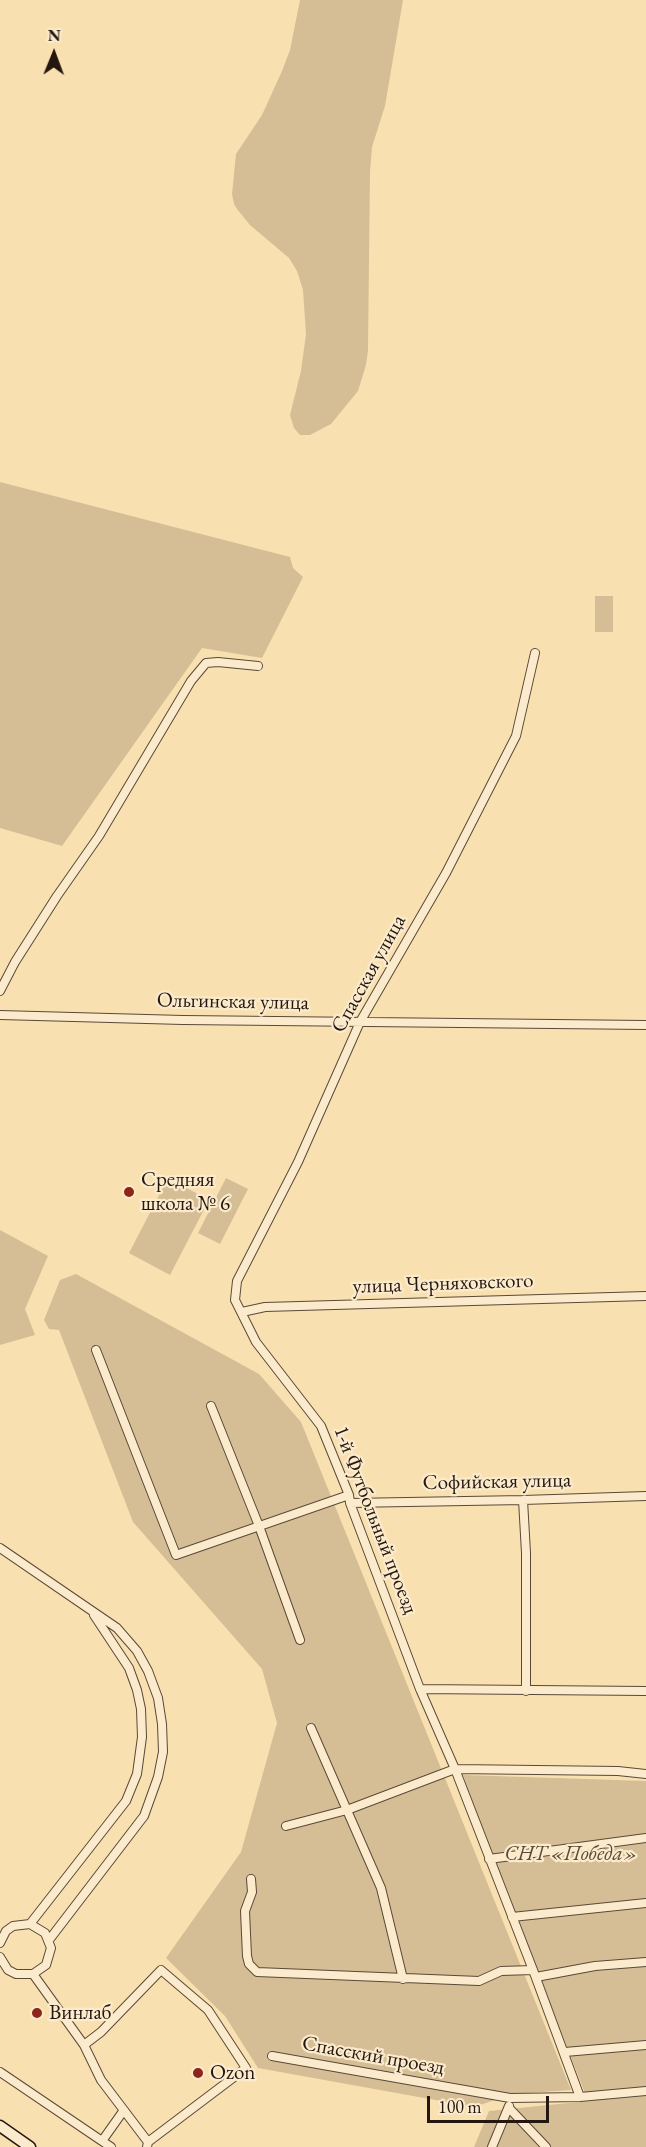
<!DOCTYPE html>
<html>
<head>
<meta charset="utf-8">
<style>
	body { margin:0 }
	#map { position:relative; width:646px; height:2147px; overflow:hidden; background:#f9e0b0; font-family:"EB Garamond",serif }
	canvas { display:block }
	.north { position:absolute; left:24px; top:24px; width:60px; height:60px; -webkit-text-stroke:4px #fbebcc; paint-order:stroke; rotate:1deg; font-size:16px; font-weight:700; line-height:24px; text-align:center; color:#241710 }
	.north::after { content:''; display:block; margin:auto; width:21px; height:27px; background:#241710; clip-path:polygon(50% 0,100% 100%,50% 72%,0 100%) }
	.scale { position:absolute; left:427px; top:2096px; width:122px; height:27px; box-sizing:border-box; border:3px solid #241710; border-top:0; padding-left:8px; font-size:18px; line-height:21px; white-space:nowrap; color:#241710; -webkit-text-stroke:4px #fbebcc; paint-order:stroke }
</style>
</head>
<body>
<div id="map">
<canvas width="646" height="2147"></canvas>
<div class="north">N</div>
<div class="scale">100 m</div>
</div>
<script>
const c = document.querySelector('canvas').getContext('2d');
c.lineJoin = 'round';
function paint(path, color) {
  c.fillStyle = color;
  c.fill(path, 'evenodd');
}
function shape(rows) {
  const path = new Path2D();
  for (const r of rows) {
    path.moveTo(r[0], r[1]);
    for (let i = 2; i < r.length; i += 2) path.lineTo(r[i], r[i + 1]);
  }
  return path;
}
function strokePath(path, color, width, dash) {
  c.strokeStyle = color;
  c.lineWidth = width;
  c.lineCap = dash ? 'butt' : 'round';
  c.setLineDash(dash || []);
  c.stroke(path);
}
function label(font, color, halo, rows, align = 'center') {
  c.font = font + ' "EB Garamond",serif';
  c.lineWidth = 4.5;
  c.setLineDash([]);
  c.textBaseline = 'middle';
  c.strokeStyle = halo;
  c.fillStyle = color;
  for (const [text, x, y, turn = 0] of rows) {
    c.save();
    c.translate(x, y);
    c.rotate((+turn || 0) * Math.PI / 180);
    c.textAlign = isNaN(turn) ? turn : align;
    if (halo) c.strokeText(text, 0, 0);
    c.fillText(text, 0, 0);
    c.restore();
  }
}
paint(shape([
	[300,0,403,0,385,106,372,147,370,171,368,351,366,365,358,391,331,424,310,435,300,435,294,428,290,415,301,371,306,334,303,290,297,271,289,258,250,225,237,209,234,204,232,194,236,154,262,115,282,71,290,50],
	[0,482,290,557,293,568,303,577,262,658,202,648,62,846,0,828],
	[595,596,613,596,613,632,595,632],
	[168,1178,209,1200,170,1275,129,1253],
	[226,1178,248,1189,220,1244,198,1233],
	[0,1230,48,1256,25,1309,35,1335,0,1345],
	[76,1274,259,1374,301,1422,571,2090,513,2094,474,2107,258,2068,225,2016,166,1958,241,1852,277,1723,262,1669,133,1522,59,1330,49,1329,44,1320,60,1280],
	[463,1775,646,1781,646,2147,474,2147,489,2111,588,2101,492,1856]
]), '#d5be95');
const minor = shape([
	[535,653,516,736,446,873,360,1022,298,1162,237,1281,235,1300,256,1342,321,1426,349,1495,350,1503,420,1689,455,1769,533,1970,580,2097],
	[0,991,15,962,57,896,99,836,191,681,206,663,218,662,258,666],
	[0,1015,183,1020,646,1025],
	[242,1312,265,1307,646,1296],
	[96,1350,176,1555,349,1495],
	[211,1406,259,1526,300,1640],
	[523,1500,526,1553,526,1691],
	[350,1503,523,1500,646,1496],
	[0,1548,117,1628,137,1651,148,1671,158,1698,162,1724,163,1752,158,1777,144,1816,49,1940],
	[420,1689,646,1691],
	[311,1728,381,1888,403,1979],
	[286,1826,347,1810,455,1769,618,1771,646,1774],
	[489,1859,646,1838],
	[251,1879,252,1892,245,1911,247,1956,249,1964,257,1972,479,1981,501,1971,533,1970],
	[512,1917,646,1903],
	[30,1924,126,1801,137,1774,142,1737,141,1709,137,1690,129,1668,94,1615],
	[0,1943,6,1931,13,1926,30,1924,45,1933,51,1948,46,1965,33,1974,16,1974,8,1970,0,1957],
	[33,1974,84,2045,101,2080,148,2142],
	[536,1977,595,1966,646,1962],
	[84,2045,101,2032,161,1970,208,2010,246,2068,148,2142,147,2147],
	[565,2052,646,2045],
	[272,2056,510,2098,580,2097,646,2091],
	[0,2072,102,2141,124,2110],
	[509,2108,546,2147],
	[102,2141,111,2147],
	[492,2147,509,2106]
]);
const secondary = shape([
	[0,2126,30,2147]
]);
strokePath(minor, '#594938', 10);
strokePath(secondary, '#241710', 13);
strokePath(minor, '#fbebcc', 8);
strokePath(secondary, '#fbebcc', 10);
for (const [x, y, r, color] of [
	[129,1192,6,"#8f2418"],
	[37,2013,6,"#8f2418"],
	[198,2073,6,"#8f2418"]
]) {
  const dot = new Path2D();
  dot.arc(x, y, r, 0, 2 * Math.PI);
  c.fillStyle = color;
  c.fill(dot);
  strokePath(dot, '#fbebcc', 2);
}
label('21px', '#241710', '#fbebcc', [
	["Спасская улица",369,974,-61],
	["Ольгинская улица",233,1002,1],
	["улица Черняховского",443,1284,-2],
	["Софийская улица",497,1482,-1],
	["1-й Футбольный проезд",375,1520,69],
	["Спасский проезд",373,2056,10]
]);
label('21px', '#241710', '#fbebcc', [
	["Средняя",141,1180],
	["школа № 6",141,1204],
	["Винлаб",49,2013],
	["Ozon",210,2073]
], 'left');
label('italic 21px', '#594938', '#fbebcc', [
	["СНТ «Победа»",571,1854]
]);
</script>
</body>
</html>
